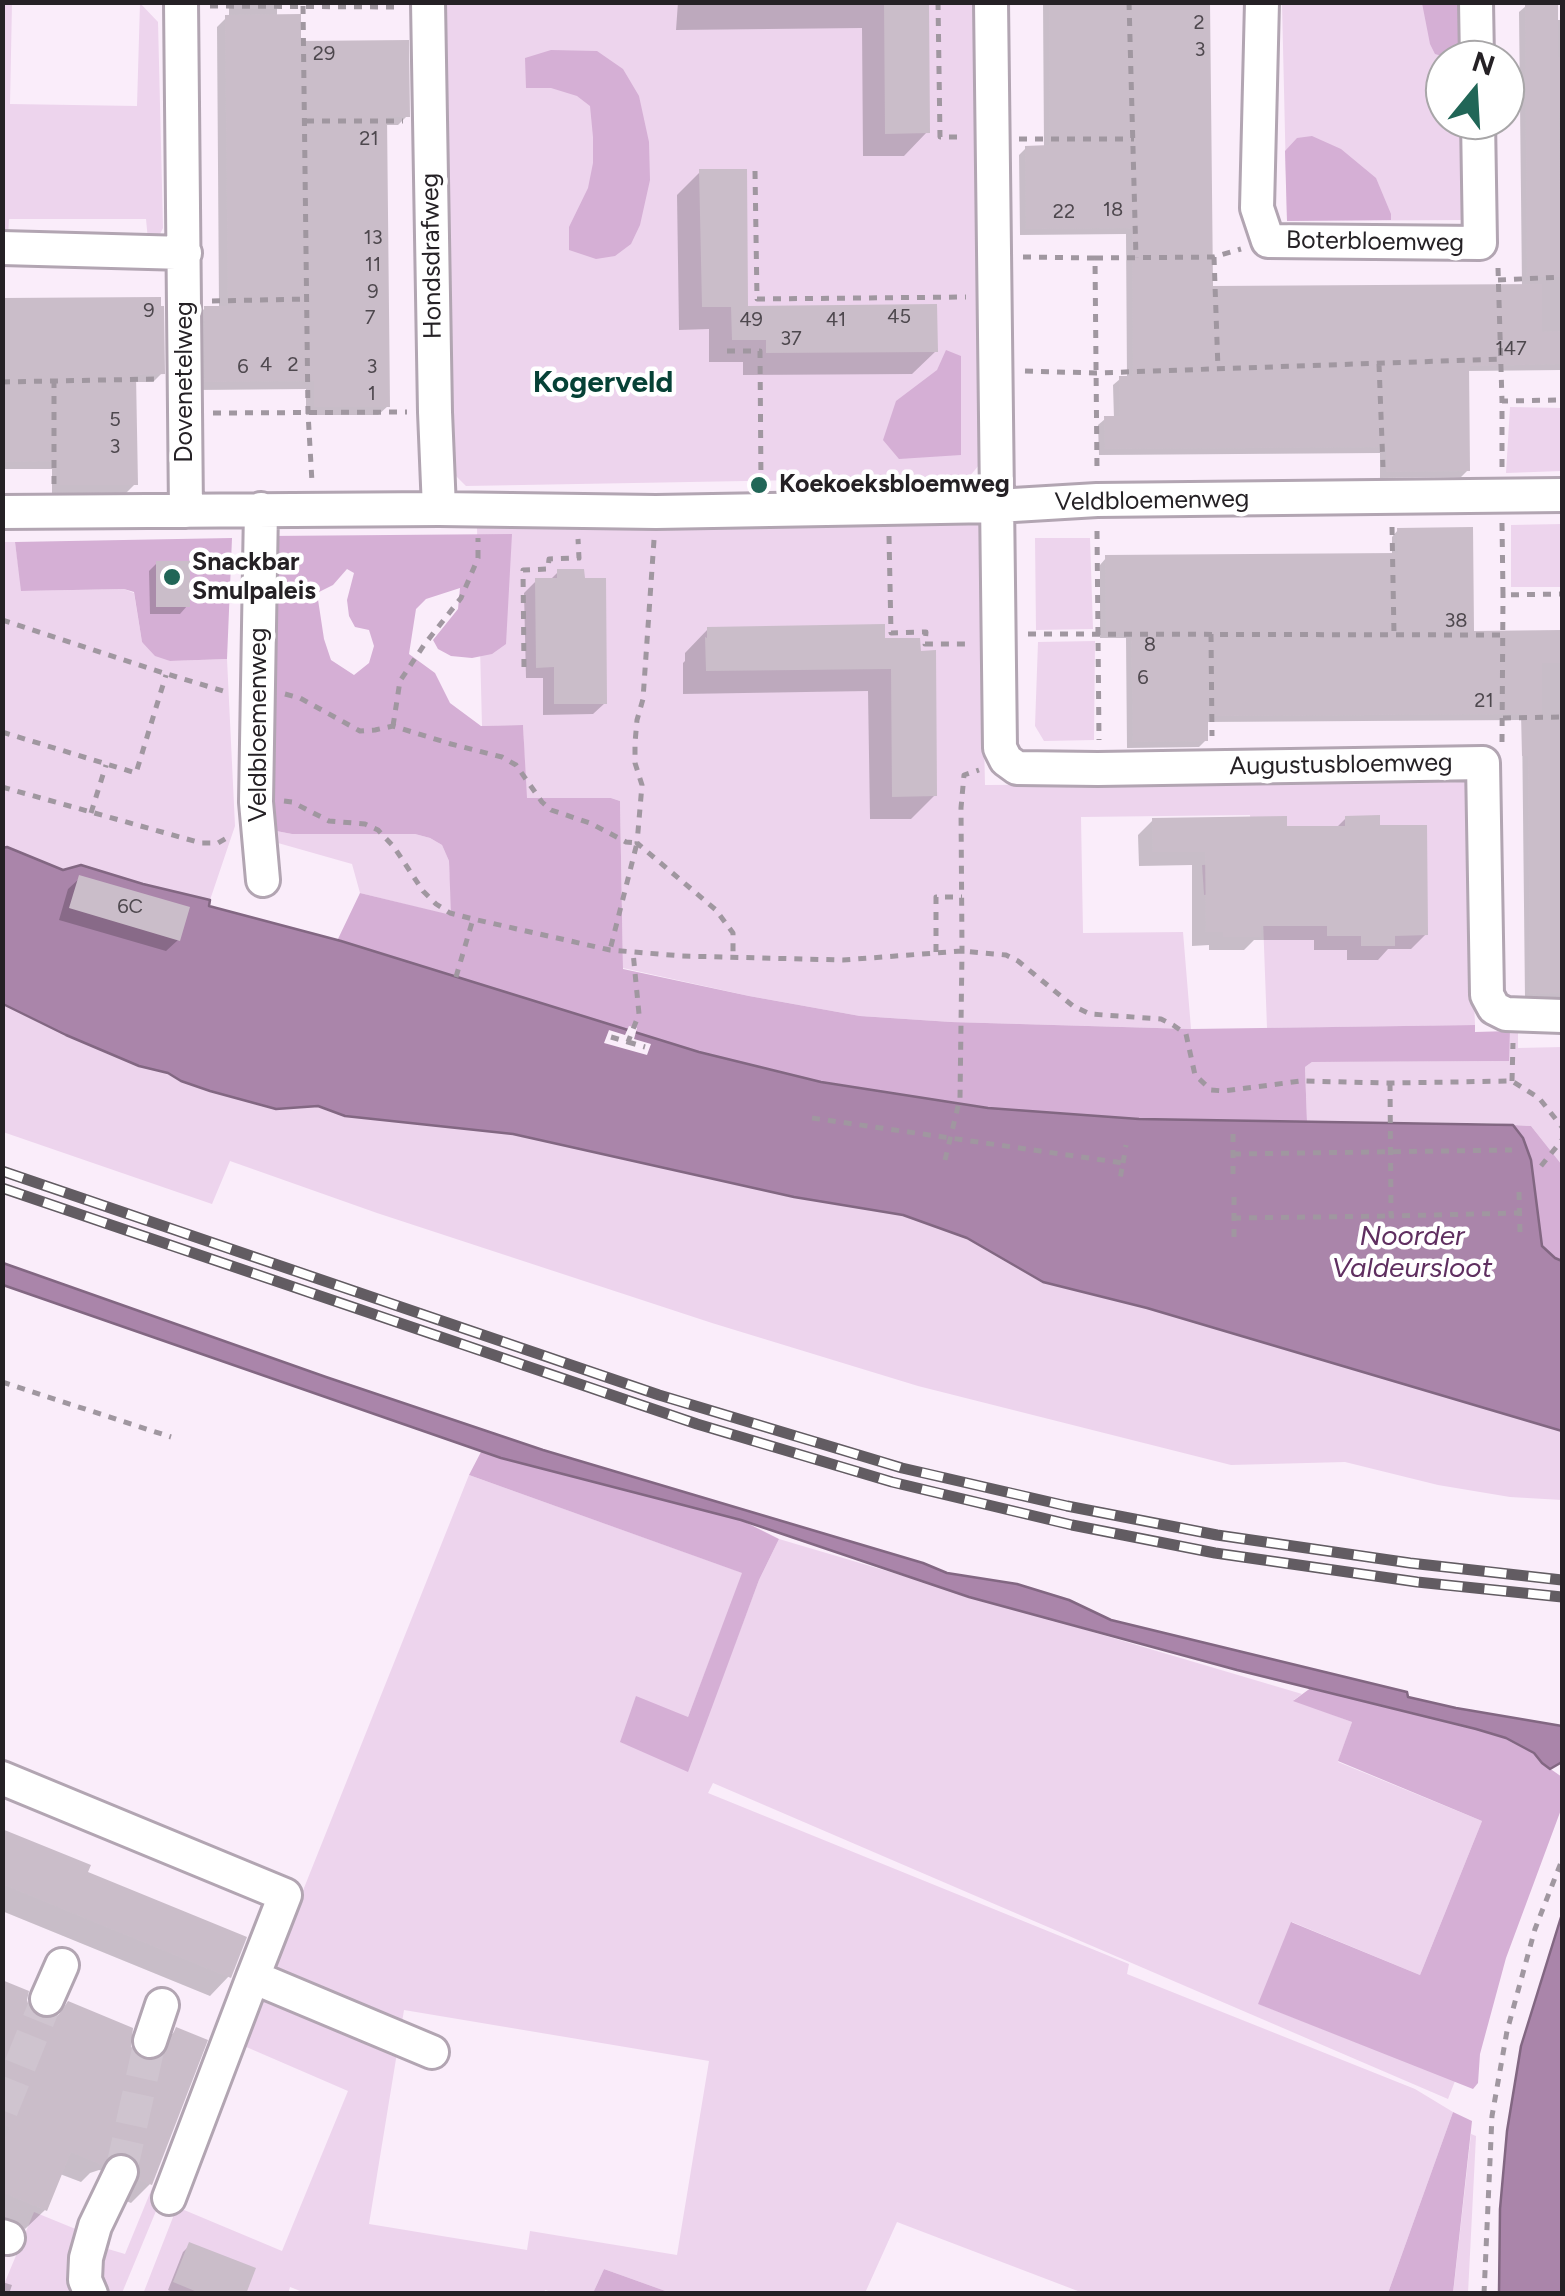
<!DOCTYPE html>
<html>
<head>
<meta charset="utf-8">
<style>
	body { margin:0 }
	#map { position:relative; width:1565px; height:2296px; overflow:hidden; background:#faedfa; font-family:Figtree,sans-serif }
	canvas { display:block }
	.frame { position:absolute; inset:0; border:5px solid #252125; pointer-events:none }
	.north { position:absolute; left:1425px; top:40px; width:100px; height:100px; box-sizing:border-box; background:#fff; border:2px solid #a8a6a8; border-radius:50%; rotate:18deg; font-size:28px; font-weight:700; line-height:40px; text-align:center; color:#252125 }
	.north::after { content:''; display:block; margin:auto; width:35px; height:45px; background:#216657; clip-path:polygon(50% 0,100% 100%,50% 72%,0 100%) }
</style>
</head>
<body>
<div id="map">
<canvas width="1565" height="2296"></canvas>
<div class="frame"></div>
<div class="north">N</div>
</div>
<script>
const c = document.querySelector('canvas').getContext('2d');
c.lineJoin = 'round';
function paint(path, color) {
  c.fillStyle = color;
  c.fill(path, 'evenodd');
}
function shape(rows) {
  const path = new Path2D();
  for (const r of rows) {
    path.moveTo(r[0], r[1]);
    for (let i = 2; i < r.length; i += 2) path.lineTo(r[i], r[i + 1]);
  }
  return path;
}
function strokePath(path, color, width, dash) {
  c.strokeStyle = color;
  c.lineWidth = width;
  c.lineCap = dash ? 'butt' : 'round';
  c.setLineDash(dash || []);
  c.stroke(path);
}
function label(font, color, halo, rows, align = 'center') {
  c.font = font + ' Figtree,sans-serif';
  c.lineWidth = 9;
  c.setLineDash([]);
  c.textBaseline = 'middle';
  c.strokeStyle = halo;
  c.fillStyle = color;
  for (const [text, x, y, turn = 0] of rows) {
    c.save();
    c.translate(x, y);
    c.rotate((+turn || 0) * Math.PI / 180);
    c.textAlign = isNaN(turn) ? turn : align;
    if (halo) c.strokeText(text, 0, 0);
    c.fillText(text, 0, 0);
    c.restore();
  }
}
paint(shape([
	[12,3,10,104,137,106,140,3,158,22,163,228,158,238,148,240,146,219,9,219,8,238,3,237,3,4],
	[444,3,977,3,985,458,969,477,466,486,452,472,448,396],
	[1282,3,1460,3,1462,60,1445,60,1445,120,1463,120,1466,220,1287,221],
	[1510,407,1562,408,1562,471,1506,473],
	[979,520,985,785,1466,782,1475,1025,1267,1028,1262,893,1204,895,1202,865,1261,861,1252,847,1250,815,1081,817,1083,933,1183,932,1191,1029,951,1022,860,1016,749,996,623,968,620,801,611,798,526,798,523,725,482,726,477,528],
	[1562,524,1562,587,1511,587,1511,525],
	[1035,538,1090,538,1093,629,1036,630],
	[3,542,15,542,22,591,124,589,134,593,142,642,170,661,227,659,235,826,210,900,143,884,81,865,63,870,7,847,3,848],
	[1095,641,1094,740,1044,741,1035,726,1038,642],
	[271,830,292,834,415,834,430,838,442,845,449,861,452,916,360,893,352,864,271,841],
	[2,1004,66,1035,139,1066,168,1073,181,1081,210,1091,276,1109,318,1106,345,1116,513,1134,794,1197,904,1215,967,1238,1043,1282,1147,1308,1562,1431,1562,1500,1510,1497,1438,1485,1345,1462,1231,1465,918,1386,712,1323,377,1213,230,1161,212,1204,3,1132],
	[1518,1030,1518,1048,1562,1047,1562,1165,1531,1126,1492,1123,1307,1122,1305,1067,1312,1062,1508,1061,1510,1031],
	[469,1475,743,1573,688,1717,621,1742,688,1768,759,1580,779,1539,1302,1694,1294,1700,1352,1722,1338,1762,1482,1821,1420,1975,1292,1922,1259,2004,1455,2081,1448,2099,713,1783,708,1793,1129,1964,1127,1974,1415,2089,1453,2112,1388,2293,1083,2293,897,2222,865,2293,671,2293,604,2269,593,2293,555,2293,545,2290,544,2294,308,2294,290,2287,288,2294,143,2294,177,2207,282,2251,348,2091,244,2046,302,1893],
	[404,2010,709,2061,677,2255,530,2231,527,2250,369,2224],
	[256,1935,253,1977,122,2293,102,2293,100,2291,103,2241,110,2243,108,2249,125,2254],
	[1471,2134,1476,2136,1468,2293,1453,2294],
	[34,2212,78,2230,68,2280,76,2293,3,2293,2,2282,5,2282]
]), '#edd4ed');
paint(shape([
	[1422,3,1460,3,1462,55,1445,57,1435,54,1430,44],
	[551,50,597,51,623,69,639,96,649,142,650,180,640,225,631,244,615,256,596,259,569,250,569,227,588,188,593,163,593,137,590,106,577,96,551,88,526,88,525,58],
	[1312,136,1341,149,1376,178,1391,214,1391,220,1287,221,1285,151,1297,138],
	[946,350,961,356,961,455,899,459,883,440,896,401,937,370],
	[512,534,506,644,492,654,472,658,451,656,438,649,433,640,458,609,460,588,426,599,416,609,409,654,435,673,450,703,481,726,523,725,527,798,611,798,620,801,623,969,749,996,860,1016,951,1022,1191,1029,1475,1025,1475,1032,1510,1031,1509,1061,1312,1062,1305,1067,1307,1122,1139,1119,988,1108,821,1082,699,1052,337,941,360,893,451,915,449,861,442,845,430,838,415,834,292,834,271,830,268,536],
	[347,569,354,573,347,600,349,616,355,627,369,630,374,646,369,663,354,675,331,660,324,639,317,593,333,585],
	[232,538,227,659,170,661,155,656,142,642,134,592,124,589,21,591,15,542],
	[1513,1125,1531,1126,1562,1165,1562,1261,1555,1258,1542,1246,1523,1138],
	[482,1450,501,1458,741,1520,779,1539,759,1580,688,1772,620,1742,636,1696,688,1717,742,1573,469,1475],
	[1312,1687,1476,1729,1506,1738,1534,1753,1542,1763,1562,1777,1562,1807,1506,1958,1480,2054,1478,2083,1473,2089,1258,2004,1291,1922,1420,1975,1482,1821,1338,1761,1352,1722,1293,1701],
	[1453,2112,1472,2121,1453,2293,1388,2293],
	[604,2269,671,2293,593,2293]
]), '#d5afd5');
const water = shape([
	[7,847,63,870,81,865,143,884,210,900,209,906,341,941,699,1052,821,1082,988,1108,1139,1119,1513,1125,1523,1138,1531,1160,1542,1246,1555,1258,1562,1261,1562,1431,1147,1308,1043,1282,967,1238,903,1215,794,1197,513,1134,345,1116,318,1106,276,1109,210,1091,181,1081,168,1073,139,1066,66,1035,3,1004,2,848,7,847],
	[3,1263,326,1377,543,1450,923,1563,947,1573,1017,1584,1069,1600,1111,1620,1407,1692,1408,1697,1456,1708,1562,1726,1562,1762,1550,1769,1542,1763,1534,1753,1506,1738,1476,1729,1237,1670,969,1597,741,1520,501,1458,3,1285,3,1263],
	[1562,1914,1562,2293,1499,2293,1500,2209,1507,2131,1521,2046,1562,1914]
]);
paint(water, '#aa85aa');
strokePath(water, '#826782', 2.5);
paint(shape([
	[629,1026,637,1028,634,1039,651,1044,647,1055,604,1043,609,1030,625,1035]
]), '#faedfa');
paint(shape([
	[229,2,277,2,277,17,299,44,407,116,398,125,385,125,388,406,378,415,306,415,306,389,197,390,196,317,205,308,219,308,217,27,226,18,229,18],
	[678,2,926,2,927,132,904,156,863,156,862,28,676,30],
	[1043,2,1208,2,1210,289,1522,287,1519,12,1526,6,1555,20,1562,20,1562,370,1466,371,1468,470,1461,477,1380,478,1380,453,1099,455,1098,425,1105,419,1114,419,1113,385,1120,379,1127,379,1126,234,1020,235,1019,155,1026,148,1044,148],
	[700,172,746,308,936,351,912,374,743,375,743,362,709,362,709,329,679,330,677,195],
	[2,301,162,373,153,382,134,382,135,484,126,493,52,493,52,469,2,469],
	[1398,530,1471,634,1562,633,1562,999,1525,999,1522,720,1206,722,1206,740,1199,747,1127,748,1126,638,1100,638,1100,565,1106,558,1392,556,1392,537],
	[157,563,187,606,180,614,150,614,149,571],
	[558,572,605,703,593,714,543,715,543,678,526,678,524,593,536,581,549,581],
	[708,629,882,641,935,795,911,819,870,819,868,691,683,694,683,663,685,661,685,653],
	[1346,818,1377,828,1426,934,1411,949,1388,949,1378,960,1347,960,1347,950,1314,950,1314,940,1254,940,1244,950,1209,950,1209,945,1192,946,1192,865,1139,866,1138,835,1153,820,1285,829,1336,828],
	[80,878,178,940,166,951,59,920,68,889],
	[2,1832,85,1873,229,1976,210,1996,2,1911],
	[2,1983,39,2020,52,2021,69,2004,128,2046,134,2057,151,2063,157,2050,176,2030,150,2184,131,2203,121,2199,109,2172,99,2170,90,2173,81,2182,60,2174,45,2210,25,2229,2,2219],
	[190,2245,244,2294,177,2294,168,2290,183,2252],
	[2,2282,12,2285,9,2294,2,2294]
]), '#0003');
paint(shape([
	[884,2,929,2,930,133,885,134],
	[1049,2,1210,2,1213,286,1542,284,1542,332,1562,331,1562,364,1469,366,1470,471,1386,472,1386,447,1105,449,1104,416,1120,416,1119,376,1133,376,1132,228,1026,229,1025,146,1050,145],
	[1525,3,1558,3,1558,57,1562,57,1562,112,1559,112,1560,194,1562,194,1561,277,1527,277],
	[301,14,301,41,409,40,410,117,387,117,390,407,314,407,314,381,205,382,204,306,228,306,225,15],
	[699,169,747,169,748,306,937,304,938,352,766,353,766,340,732,340,731,307,702,307],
	[161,297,161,306,164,306,165,374,136,375,138,485,60,485,60,461,2,462,2,298],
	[1473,527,1474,631,1562,630,1562,663,1542,663,1542,720,1561,720,1562,993,1530,994,1528,756,1522,756,1521,714,1208,716,1208,741,1133,742,1131,633,1106,633,1105,555,1398,553,1397,528],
	[156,561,190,561,190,607,156,607],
	[557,569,584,569,585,578,606,578,607,704,554,704,554,667,536,668,535,578,557,578],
	[885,624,885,638,920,638,921,651,936,650,937,796,892,797,891,669,706,671,705,637,707,638,707,627],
	[1380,815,1380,825,1427,825,1428,935,1395,936,1395,946,1361,946,1361,936,1327,936,1327,926,1261,926,1261,937,1223,937,1223,932,1206,932,1205,852,1153,852,1152,818,1287,816,1287,826,1345,826,1345,816],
	[79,875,190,907,180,941,69,908],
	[2,1829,91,1865,88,1872,247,1937,231,1978,2,1884],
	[2,1980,29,1991,27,2000,30,2010,40,2018,50,2019,58,2016,68,2001,133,2028,131,2046,136,2055,145,2060,155,2060,164,2055,176,2027,208,2040,152,2185,139,2180,141,2171,138,2162,129,2154,120,2152,111,2155,102,2165,71,2152,47,2211,2,2192,2,2146,10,2127,2,2124],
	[189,2242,256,2268,246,2294,202,2294,173,2282]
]), '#cabdc9');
strokePath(shape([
	[2,2110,47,1999],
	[121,2172,150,2041]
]), '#cfc4cf', 32, [32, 16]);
const minor = shape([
	[181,2,186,511],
	[428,2,435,412,439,509],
	[991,2,1000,748,1006,760,1017,768,1098,769,1483,763,1487,995,1494,1008,1506,1014,1562,1016],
	[1262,2,1257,208,1268,241,1480,243,1478,120],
	[1476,2,1477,60],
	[2,248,185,253],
	[261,509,256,802,263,880],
	[2,512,439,509,656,512,997,506,1097,500,1562,495],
	[2,1778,285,1895,253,1977,432,2052],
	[47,1999,62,1965],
	[150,2041,162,2005],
	[169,2198,253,1977],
	[2,2236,8,2238],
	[91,2294,85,2280,86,2258,95,2226,121,2172]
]);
strokePath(minor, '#b2a5b2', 38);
strokePath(shape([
	[938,2,940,137,963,137],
	[1129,2,1136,258],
	[210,6,399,7],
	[303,6,308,413,312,482],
	[306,121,403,121],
	[1019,139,1134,139],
	[755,171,757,299,966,297],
	[1023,257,1095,258,1097,470],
	[1214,257,1218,369],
	[1095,258,1214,257,1241,249],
	[1498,268,1502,401],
	[1498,280,1562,277],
	[212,301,306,299],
	[727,351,760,351,761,483],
	[1379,364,1383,467],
	[1025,371,1096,373,1501,359],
	[2,382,154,379],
	[213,413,407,412],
	[1502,467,1502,401,1562,400],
	[54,484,54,382],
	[1502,523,1503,595,1562,594],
	[1392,527,1394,634],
	[1097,531,1099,740],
	[889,536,891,633,926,632,925,644,972,644],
	[654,540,643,699,637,720,635,743,635,763,642,785,637,843,716,910,733,933,733,958],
	[2,620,167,674,230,693],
	[1028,634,1501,635],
	[1211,634,1212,736],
	[524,667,523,570,548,569,549,559,579,558,578,539],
	[285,694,300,698,360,731,375,730,393,726,451,744,502,757,516,765,542,802,551,810,590,823,626,842,637,843,610,950],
	[1503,718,1562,717],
	[393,726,400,681,424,645,461,598,478,558,478,538],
	[2,732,136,773,166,675],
	[1502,742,1503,595],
	[2,787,201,843,218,843,230,836],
	[284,801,292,802,329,821,365,824,378,830,394,847,423,891,436,904,450,913,473,919,610,950,682,956,843,960,962,951,1006,955,1018,961,1073,1006,1090,1014,1161,1019,1173,1025,1186,1034,1195,1075,1211,1090,1224,1091,1301,1081,1390,1083,1512,1081,1539,1098,1562,1127],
	[91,813,106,765],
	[936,952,936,897,962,897],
	[456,977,473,919],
	[611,1037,628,1042,639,1014,633,952],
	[628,1042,645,1047],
	[1512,1081,1513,1043],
	[1390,1083,1391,1216,1518,1213],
	[812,1118,1123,1163,1119,1184],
	[1233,1134,1233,1175],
	[1233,1154,1512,1150],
	[945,1160,960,1098,962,951,961,808,964,775,979,770],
	[1123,1163,1126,1145],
	[1541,1166,1562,1140],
	[1519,1192,1520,1232],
	[1234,1197,1234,1238],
	[1233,1218,1391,1216],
	[2,1382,171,1437],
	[1484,2294,1492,2116,1507,2031,1535,1929,1562,1860]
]), '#a097a0', 5, [8, 8]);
strokePath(minor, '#fff', 32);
const rail = shape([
	[2,1171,659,1395,902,1468,1067,1506,1217,1535,1410,1563,1562,1580],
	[2,1188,697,1424,892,1482,1072,1525,1215,1553,1417,1582,1562,1597]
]);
strokePath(rail, '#625c62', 11);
strokePath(rail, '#fff', 8, [22]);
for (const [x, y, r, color] of [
	[759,485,10,"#216657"],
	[172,577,10,"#216657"]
]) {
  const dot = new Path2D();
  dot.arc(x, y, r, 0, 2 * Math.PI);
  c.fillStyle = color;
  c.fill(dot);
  strokePath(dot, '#fff', 4);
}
label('20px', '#4e484e', null, [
	["2",1199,23],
	["3",1200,50],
	["29",324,54],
	["21",369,139],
	["18",1113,210],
	["22",1064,212],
	["13",373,238],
	["11",373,265],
	["9",373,292],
	["9",149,311],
	["45",899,317],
	["7",370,318],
	["49",751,320],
	["41",836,320],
	["37",791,339],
	["147",1511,349],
	["4",266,365],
	["2",293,365],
	["6",243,367],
	["3",372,367],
	["1",372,394],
	["5",115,420],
	["3",115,447],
	["38",1456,621],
	["8",1150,645],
	["6",1143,678],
	["21",1484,701],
	["6C",130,907]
]);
label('25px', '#252125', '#fff', [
	["Boterbloemweg",1375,242,1],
	["Hondsdrafweg",432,256,-91],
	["Dovenetelweg",185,382,-90],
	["Veldbloemenweg",1152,501,-1],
	["Veldbloemenweg",259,725,-90],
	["Augustusbloemweg",1341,765,-1]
]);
label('bold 25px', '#252125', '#fff', [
	["Koekoeksbloemweg",779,485],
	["Snackbar",192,563],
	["Smulpaleis",192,592]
], 'left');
label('italic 28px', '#5f2f60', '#fff', [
	["Noorder",1412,1237],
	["Valdeursloot",1412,1269]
]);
label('bold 30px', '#064136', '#fff', [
	["Kogerveld",603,383]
]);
</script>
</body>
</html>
